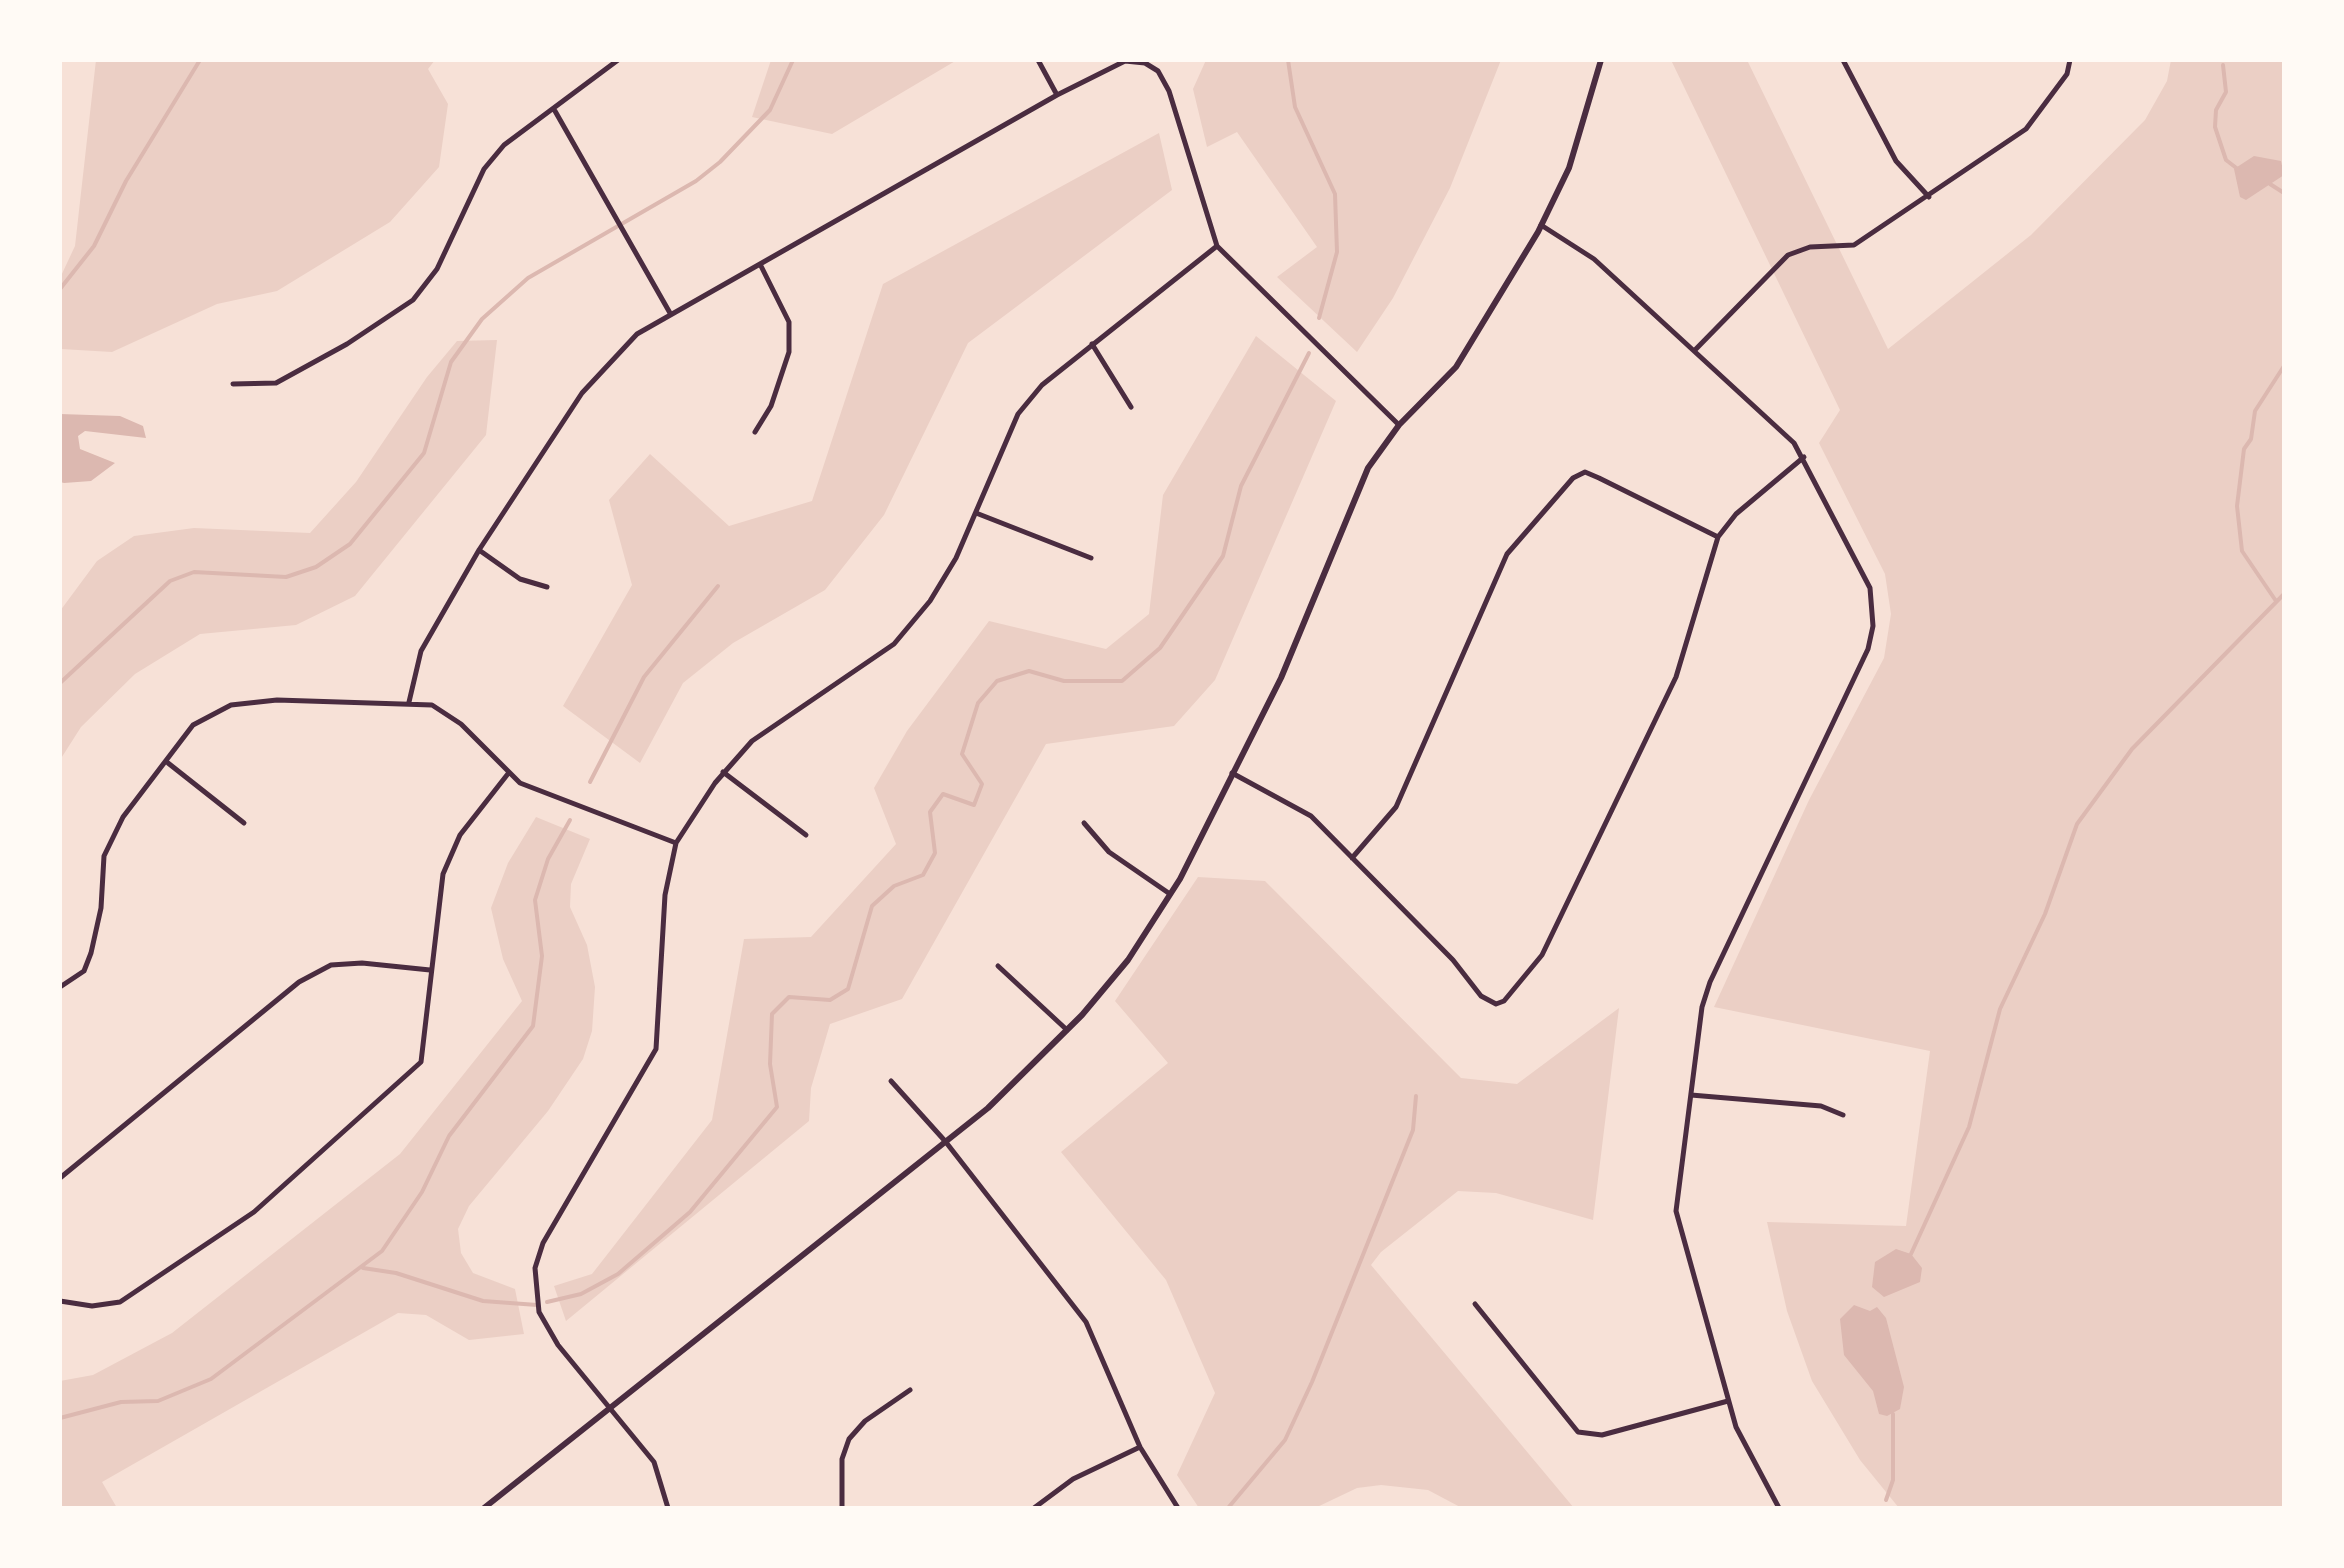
<!DOCTYPE html>
<html>
<head>
<meta charset="utf-8">
<style>
	body { margin:0 }
	#map { position:relative; width:2344px; height:1568px; overflow:hidden; background:#f7e1d7; font-family:"Fira Sans",sans-serif }
	canvas { display:block }
	.frame { position:absolute; inset:0; border:62px solid #fffaf5; pointer-events:none }
</style>
</head>
<body>
<div id="map">
<canvas width="2344" height="1568"></canvas>
<div class="frame"></div>
</div>
<script>
const c = document.querySelector('canvas').getContext('2d');
c.lineJoin = 'round';
function paint(path, color) {
  c.fillStyle = color;
  c.fill(path, 'evenodd');
}
function shape(rows) {
  const path = new Path2D();
  for (const r of rows) {
    path.moveTo(r[0], r[1]);
    for (let i = 2; i < r.length; i += 2) path.lineTo(r[i], r[i + 1]);
  }
  return path;
}
function strokePath(path, color, width, dash) {
  c.strokeStyle = color;
  c.lineWidth = width;
  c.lineCap = dash ? 'butt' : 'round';
  c.setLineDash(dash || []);
  c.stroke(path);
}
paint(shape([
	[96,60,435,60,428,69,448,104,439,167,390,222,277,291,217,304,112,352,61,349,60,278,75,246],
	[771,60,957,60,832,134,752,117],
	[1206,60,1501,60,1450,188,1393,298,1357,352,1277,277,1317,247,1237,132,1207,147,1193,89],
	[1671,60,1747,60,1888,349,2031,235,2145,120,2167,81,2171,60,2284,60,2284,1508,1899,1508,1860,1460,1812,1381,1787,1311,1767,1222,1906,1226,1930,1051,1714,1007,1809,800,1884,658,1891,614,1885,574,1819,443,1840,410],
	[1159,133,1172,190,968,343,884,515,825,590,733,643,683,683,640,763,563,706,632,585,609,500,650,454,729,526,812,501,883,284],
	[1256,336,1336,401,1215,680,1174,726,1046,744,902,999,830,1024,811,1088,809,1121,566,1321,554,1286,592,1274,712,1120,744,939,811,937,896,844,874,788,907,731,989,621,1106,649,1149,614,1163,495],
	[497,340,486,435,355,596,296,625,200,634,135,674,81,727,60,760,60,611,97,561,134,536,194,528,310,533,356,482,427,377,457,341],
	[536,817,590,839,571,884,570,907,587,945,595,987,592,1031,583,1059,548,1111,469,1206,458,1229,461,1253,473,1273,515,1289,524,1334,469,1340,426,1315,398,1313,102,1482,117,1508,60,1508,60,1381,93,1375,172,1333,400,1154,522,1001,503,959,491,908,508,863],
	[1198,877,1265,881,1461,1078,1517,1084,1619,1008,1593,1220,1496,1193,1458,1191,1381,1252,1371,1265,1574,1508,1462,1508,1428,1490,1381,1485,1357,1488,1315,1508,1199,1508,1177,1475,1215,1393,1166,1280,1061,1152,1168,1063,1115,1001]
]), '#ebcfc5');
paint(shape([
	[2254,156,2281,161,2284,175,2246,200,2240,197,2234,169],
	[60,414,120,416,143,426,146,438,85,431,78,436,80,449,115,463,91,481,64,483,60,482],
	[1896,1249,1911,1254,1922,1268,1920,1282,1884,1297,1872,1287,1875,1262],
	[1854,1305,1870,1311,1877,1307,1886,1318,1904,1387,1900,1409,1887,1416,1879,1414,1873,1391,1844,1355,1840,1319]
]), '#dcb8b0');
strokePath(shape([
	[1288,60,1295,107,1335,194,1337,252,1319,318],
	[2223,65,2226,92,2216,110,2215,127,2226,160,2239,170],
	[2270,184,2284,193],
	[60,289,94,246,126,181,200,60],
	[2276,601,2242,551,2237,506,2244,449,2251,439,2255,411,2284,366],
	[60,683,170,581,194,572,286,577,316,567,350,544,424,453,451,362,482,319,528,278,696,181,720,162,770,110,793,60],
	[590,782,644,677,718,586],
	[1911,1254,1969,1127,2000,1009,2045,914,2077,824,2132,749,2284,594],
	[363,1268,396,1273,483,1301,537,1305],
	[547,1302,581,1294,618,1274,690,1212,777,1107,770,1064,772,1014,789,997,830,1000,848,989,872,906,894,886,923,875,935,853,930,812,943,794,974,805,982,784,962,754,978,703,997,681,1029,671,1064,681,1122,681,1160,648,1223,556,1241,486,1309,353],
	[60,1418,121,1402,158,1401,211,1379,382,1251,422,1192,449,1136,533,1026,542,956,535,900,548,859,570,820],
	[1886,1500,1893,1480,1893,1414],
	[1228,1508,1285,1440,1312,1382,1413,1130,1416,1096]
]), '#dcb8b0', 4);
strokePath(shape([
	[1038,60,1057,95],
	[1843,60,1896,161,1929,197],
	[555,111,670,313],
	[1541,225,1594,259,1794,443,1870,588,1873,626,1868,649,1710,982,1702,1007,1676,1211,1736,1427,1779,1508],
	[1092,344,1131,407],
	[1694,351,1788,255,1810,247,1854,245,2026,129,2067,74,2070,60],
	[233,384,276,383,347,344,413,300,437,269,484,169,504,145,618,60],
	[755,432,771,406,789,352,789,322,761,266],
	[976,513,1091,558],
	[479,550,520,579,547,587],
	[409,702,421,651,479,550,582,393,637,334,1057,95,1125,61,1145,63,1158,71,1169,91,1217,246,1399,425],
	[168,763,244,823],
	[723,772,806,835],
	[1232,773,1311,816,1453,960,1481,996,1496,1004,1504,1001,1542,955,1676,677,1718,537,1736,514,1804,457],
	[1084,823,1109,852,1170,894],
	[1352,858,1396,807,1507,554,1573,478,1585,472,1599,478,1718,537],
	[998,966,1067,1030],
	[60,987,84,971,91,953,101,908,104,856,123,817,193,725,231,705,277,700,432,705,461,724,520,783,676,843],
	[891,1081,945,1141,1086,1322,1140,1447,1178,1508],
	[1691,1095,1821,1106,1843,1115],
	[60,1178,299,982,331,965,362,963,430,970],
	[60,1301,92,1306,120,1302,254,1212,421,1062,443,874,460,835,507,775],
	[1475,1304,1578,1432,1602,1435,1728,1401],
	[668,1508,654,1462,558,1345,539,1312,535,1268,543,1243,656,1049,665,895,676,843,715,783,752,741,894,644,930,601,956,558,1018,414,1042,385,1217,246],
	[842,1508,842,1459,849,1439,865,1421,910,1390],
	[1034,1508,1073,1479,1140,1447]
]), '#4a2c40', 5);
strokePath(shape([
	[484,1508,988,1108,1082,1015,1128,960,1180,879,1281,678,1368,468,1399,425,1456,367,1538,232,1569,168,1601,60]
]), '#4a2c40', 6);
</script>
</body>
</html>
